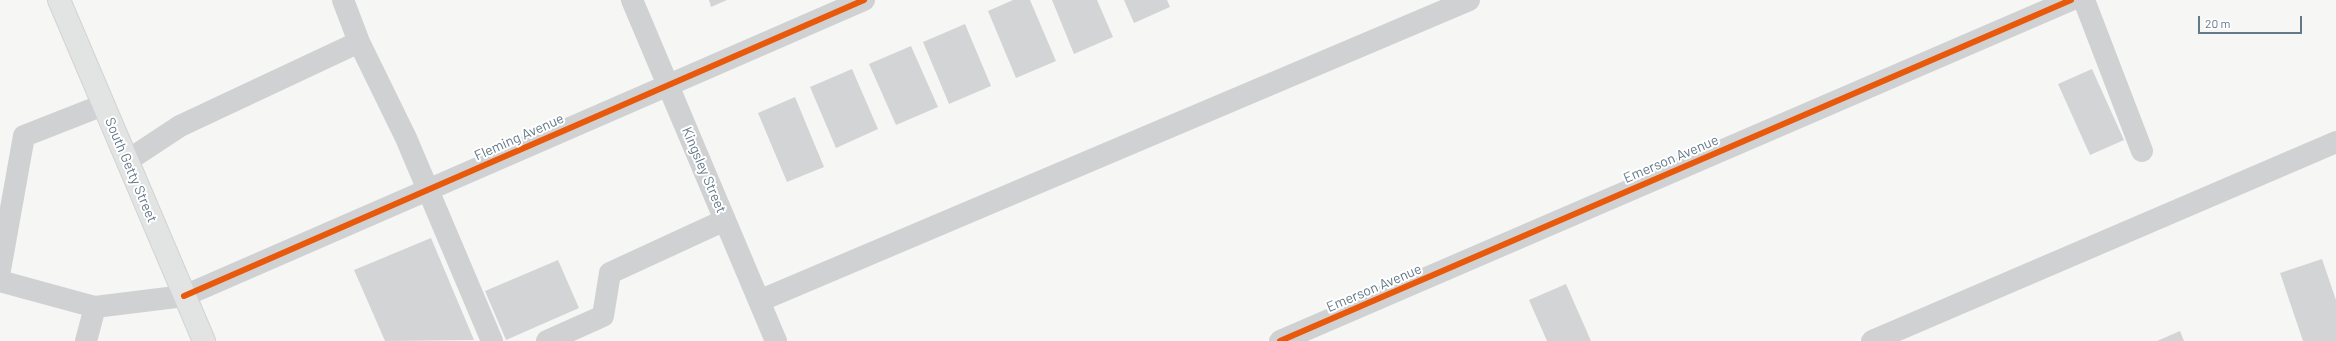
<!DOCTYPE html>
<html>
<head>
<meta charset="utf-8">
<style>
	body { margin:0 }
	#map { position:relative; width:2336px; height:341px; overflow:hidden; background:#f6f6f5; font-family:Barlow,sans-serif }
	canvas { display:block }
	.scale { position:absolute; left:2198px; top:16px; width:104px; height:18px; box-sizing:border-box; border:2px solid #637988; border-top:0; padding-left:5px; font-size:12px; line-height:14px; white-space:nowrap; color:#637988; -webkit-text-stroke:3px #fff; paint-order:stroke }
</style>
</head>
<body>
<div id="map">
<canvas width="2336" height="341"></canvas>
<div class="scale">20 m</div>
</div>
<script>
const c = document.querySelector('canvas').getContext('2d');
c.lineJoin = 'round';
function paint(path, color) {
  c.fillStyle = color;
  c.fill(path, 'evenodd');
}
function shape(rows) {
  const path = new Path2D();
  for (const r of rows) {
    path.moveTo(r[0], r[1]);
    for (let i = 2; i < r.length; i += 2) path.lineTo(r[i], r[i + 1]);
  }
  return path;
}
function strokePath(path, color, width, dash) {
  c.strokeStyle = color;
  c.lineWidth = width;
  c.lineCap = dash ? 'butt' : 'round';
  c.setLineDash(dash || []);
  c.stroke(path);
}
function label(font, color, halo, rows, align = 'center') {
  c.font = font + ' Barlow,sans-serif';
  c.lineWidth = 4;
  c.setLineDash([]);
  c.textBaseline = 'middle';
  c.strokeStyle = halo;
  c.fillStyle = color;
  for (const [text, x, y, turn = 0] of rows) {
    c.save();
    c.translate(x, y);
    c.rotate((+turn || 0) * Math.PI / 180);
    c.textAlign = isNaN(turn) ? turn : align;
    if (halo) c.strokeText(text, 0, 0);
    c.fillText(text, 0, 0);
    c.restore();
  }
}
paint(shape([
	[709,0,727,0,711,7],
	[1013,0,1030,0,1056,61,1016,78,988,11],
	[1052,0,1097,0,1113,37,1074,54],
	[1124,0,1167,0,1170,7,1134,23],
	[965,24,991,86,949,104,923,42],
	[911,46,938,107,896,125,869,64],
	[852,69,878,129,836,148,810,87],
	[2092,69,2124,140,2090,155,2058,84],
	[795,97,824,167,787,182,758,113],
	[431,238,474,340,385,341,354,270],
	[2322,259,2336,300,2336,341,2303,341,2280,273],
	[558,260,579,308,506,340,485,291],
	[1566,284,1591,341,1547,341,1529,300],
	[2180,331,2184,341,2157,341]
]), '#d3d4d5');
const major = shape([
	[59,0,204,341]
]);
strokePath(major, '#d2d3d4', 24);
strokePath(shape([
	[343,0,359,42],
	[632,0,776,341],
	[2084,0,2142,151],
	[127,161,180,126,359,42,406,138,492,341],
	[0,270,24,136,103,105],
	[0,281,95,307,86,341],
	[759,301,1469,0],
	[95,307,184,296,864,0],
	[547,341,603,316,610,273,725,220],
	[1280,341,2071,0],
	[1872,341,2336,142]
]), '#d0d1d2', 22);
strokePath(major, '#e2e3e3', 22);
strokePath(shape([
	[184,296,864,0],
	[1280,341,2071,0]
]), '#e8590c', 6);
label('14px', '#637988', '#fff', [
	["Fleming Avenue",519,137,-24],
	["Emerson Avenue",1671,159,-23],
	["South Getty Street",131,170,67],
	["Kingsley Street",704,170,67],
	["Emerson Avenue",1374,288,-23]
]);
</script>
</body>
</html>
